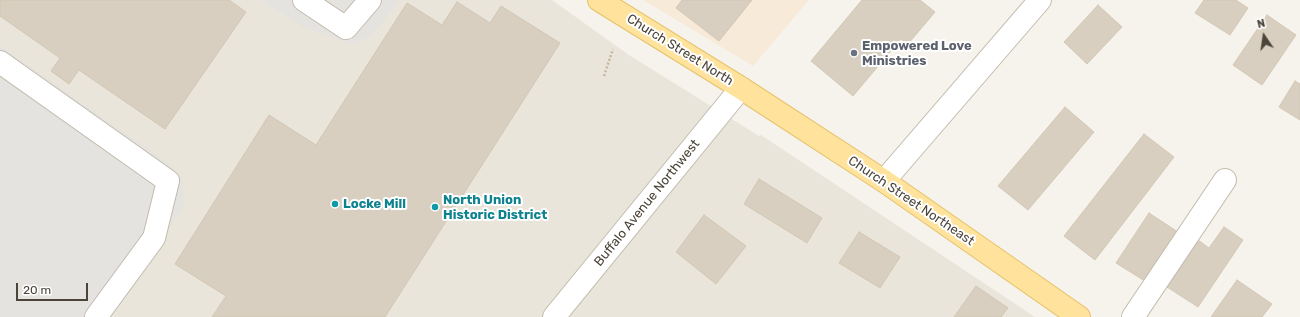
<!DOCTYPE html>
<html>
<head>
<meta charset="utf-8">
<style>
	body { margin:0 }
	#map { position:relative; width:1300px; height:317px; overflow:hidden; background:#f6f3ec; font-family:Rubik,sans-serif }
	canvas { display:block }
	.north { position:absolute; left:1244px; top:16px; width:40px; height:40px; -webkit-text-stroke:3px #fff; paint-order:stroke; rotate:347deg; font-size:11px; font-weight:700; line-height:16px; text-align:center; color:#4b4439 }
	.north::after { content:''; display:block; margin:auto; width:14px; height:18px; background:#4b4439; clip-path:polygon(50% 0,100% 100%,50% 72%,0 100%) }
	.scale { position:absolute; left:16px; top:283px; width:72px; height:18px; box-sizing:border-box; border:2px solid #4b4439; border-top:0; padding-left:5px; font-size:12px; line-height:14px; white-space:nowrap; color:#4b4439; -webkit-text-stroke:3px #fff; paint-order:stroke }
</style>
</head>
<body>
<div id="map">
<canvas width="1300" height="317"></canvas>
<div class="north">N</div>
<div class="scale">20 m</div>
</div>
<script>
const c = document.querySelector('canvas').getContext('2d');
c.lineJoin = 'round';
function paint(path, color) {
  c.fillStyle = color;
  c.fill(path, 'evenodd');
}
function shape(rows) {
  const path = new Path2D();
  for (const r of rows) {
    path.moveTo(r[0], r[1]);
    for (let i = 2; i < r.length; i += 2) path.lineTo(r[i], r[i + 1]);
  }
  return path;
}
function strokePath(path, color, width, dash) {
  c.strokeStyle = color;
  c.lineWidth = width;
  c.lineCap = dash ? 'butt' : 'round';
  c.setLineDash(dash || []);
  c.stroke(path);
}
function label(font, color, halo, rows, align = 'center') {
  c.font = font + ' Rubik,sans-serif';
  c.lineWidth = 4;
  c.setLineDash([]);
  c.textBaseline = 'middle';
  c.strokeStyle = halo;
  c.fillStyle = color;
  for (const [text, x, y, turn = 0] of rows) {
    c.save();
    c.translate(x, y);
    c.rotate((+turn || 0) * Math.PI / 180);
    c.textAlign = isNaN(turn) ? turn : align;
    if (halo) c.strokeText(text, 0, 0);
    c.fillText(text, 0, 0);
    c.restore();
  }
}
paint(shape([
	[0,0,552,0,629,55,759,136,761,135,1035,317,0,317]
]), '#eae5da');
paint(shape([
	[643,0,809,0,753,66]
]), '#f7ead8');
paint(shape([
	[260,0,399,0,385,19,370,36,353,44,305,28],
	[0,46,166,162,182,179,185,204,109,317,0,317]
]), '#e5e3e0');
const building = shape([
	[0,0,229,0,246,12,165,129,79,70,69,84,51,71,60,58,0,16,0,0],
	[682,0,752,0,719,41,676,8,682,0],
	[862,0,920,0,935,12,908,44,901,39,853,96,811,61,862,0],
	[1204,0,1236,0,1248,8,1230,35,1195,13,1204,0],
	[457,2,490,23,501,6,560,43,385,317,212,317,226,296,175,264,269,115,316,145,407,3,442,25,457,2],
	[1098,5,1122,27,1087,64,1064,42,1098,5],
	[1267,15,1296,35,1262,85,1233,65,1267,15],
	[1295,81,1300,84,1300,120,1279,107,1295,81],
	[1065,107,1094,132,1028,210,998,186,1065,107],
	[1144,134,1174,157,1095,260,1064,236,1144,134],
	[759,179,822,218,807,243,744,204,759,179],
	[1149,213,1181,234,1148,283,1116,263,1149,213],
	[704,215,746,246,716,284,676,252,704,215],
	[1224,227,1243,240,1198,307,1167,287,1198,240,1209,248,1224,227],
	[859,232,900,257,880,288,839,263,859,232],
	[1237,280,1272,304,1262,317,1211,317,1237,280],
	[976,286,1008,308,1001,317,954,317,976,286]
]);
paint(building, '#d8cfc1');
strokePath(building, '#d3c7b4', 1);
const minor = shape([
	[304,0,346,28,370,0],
	[0,62,168,181,154,238,96,317],
	[884,181,1040,0],
	[554,317,741,88],
	[1133,317,1225,180]
]);
const major = shape([
	[599,0,741,88,884,181,1079,317]
]);
strokePath(minor, '#c2bbae', 24);
strokePath(major, '#e6c16a', 24);
strokePath(shape([
	[604,76,613,49]
]), '#c4b79f', 2.5, [2, 2]);
strokePath(minor, '#fff', 22);
strokePath(major, '#ffe39c', 22);
for (const [x, y, r, color] of [
	[854,53,4,"#6b7280"],
	[335,204,4,"#0f9aa8"],
	[435,207,4,"#0f9aa8"]
]) {
  const dot = new Path2D();
  dot.arc(x, y, r, 0, 2 * Math.PI);
  c.fillStyle = color;
  c.fill(dot);
  strokePath(dot, '#fff', 1.5);
}
label('bold 13px', '#5b616d', '#fff', [
	["Empowered Love",862,46],
	["Ministries",862,61]
], 'left');
label('13px', '#4b4439', '#fff', [
	["Church Street North",680,50,32],
	["Church Street Northeast",911,201,34],
	["Buffalo Avenue Northwest",647,203,-51]
]);
label('bold 13px', '#0d838f', '#fff', [
	["North Union",443,200],
	["Historic District",443,215],
	["Locke Mill",343,204]
], 'left');
</script>
</body>
</html>
